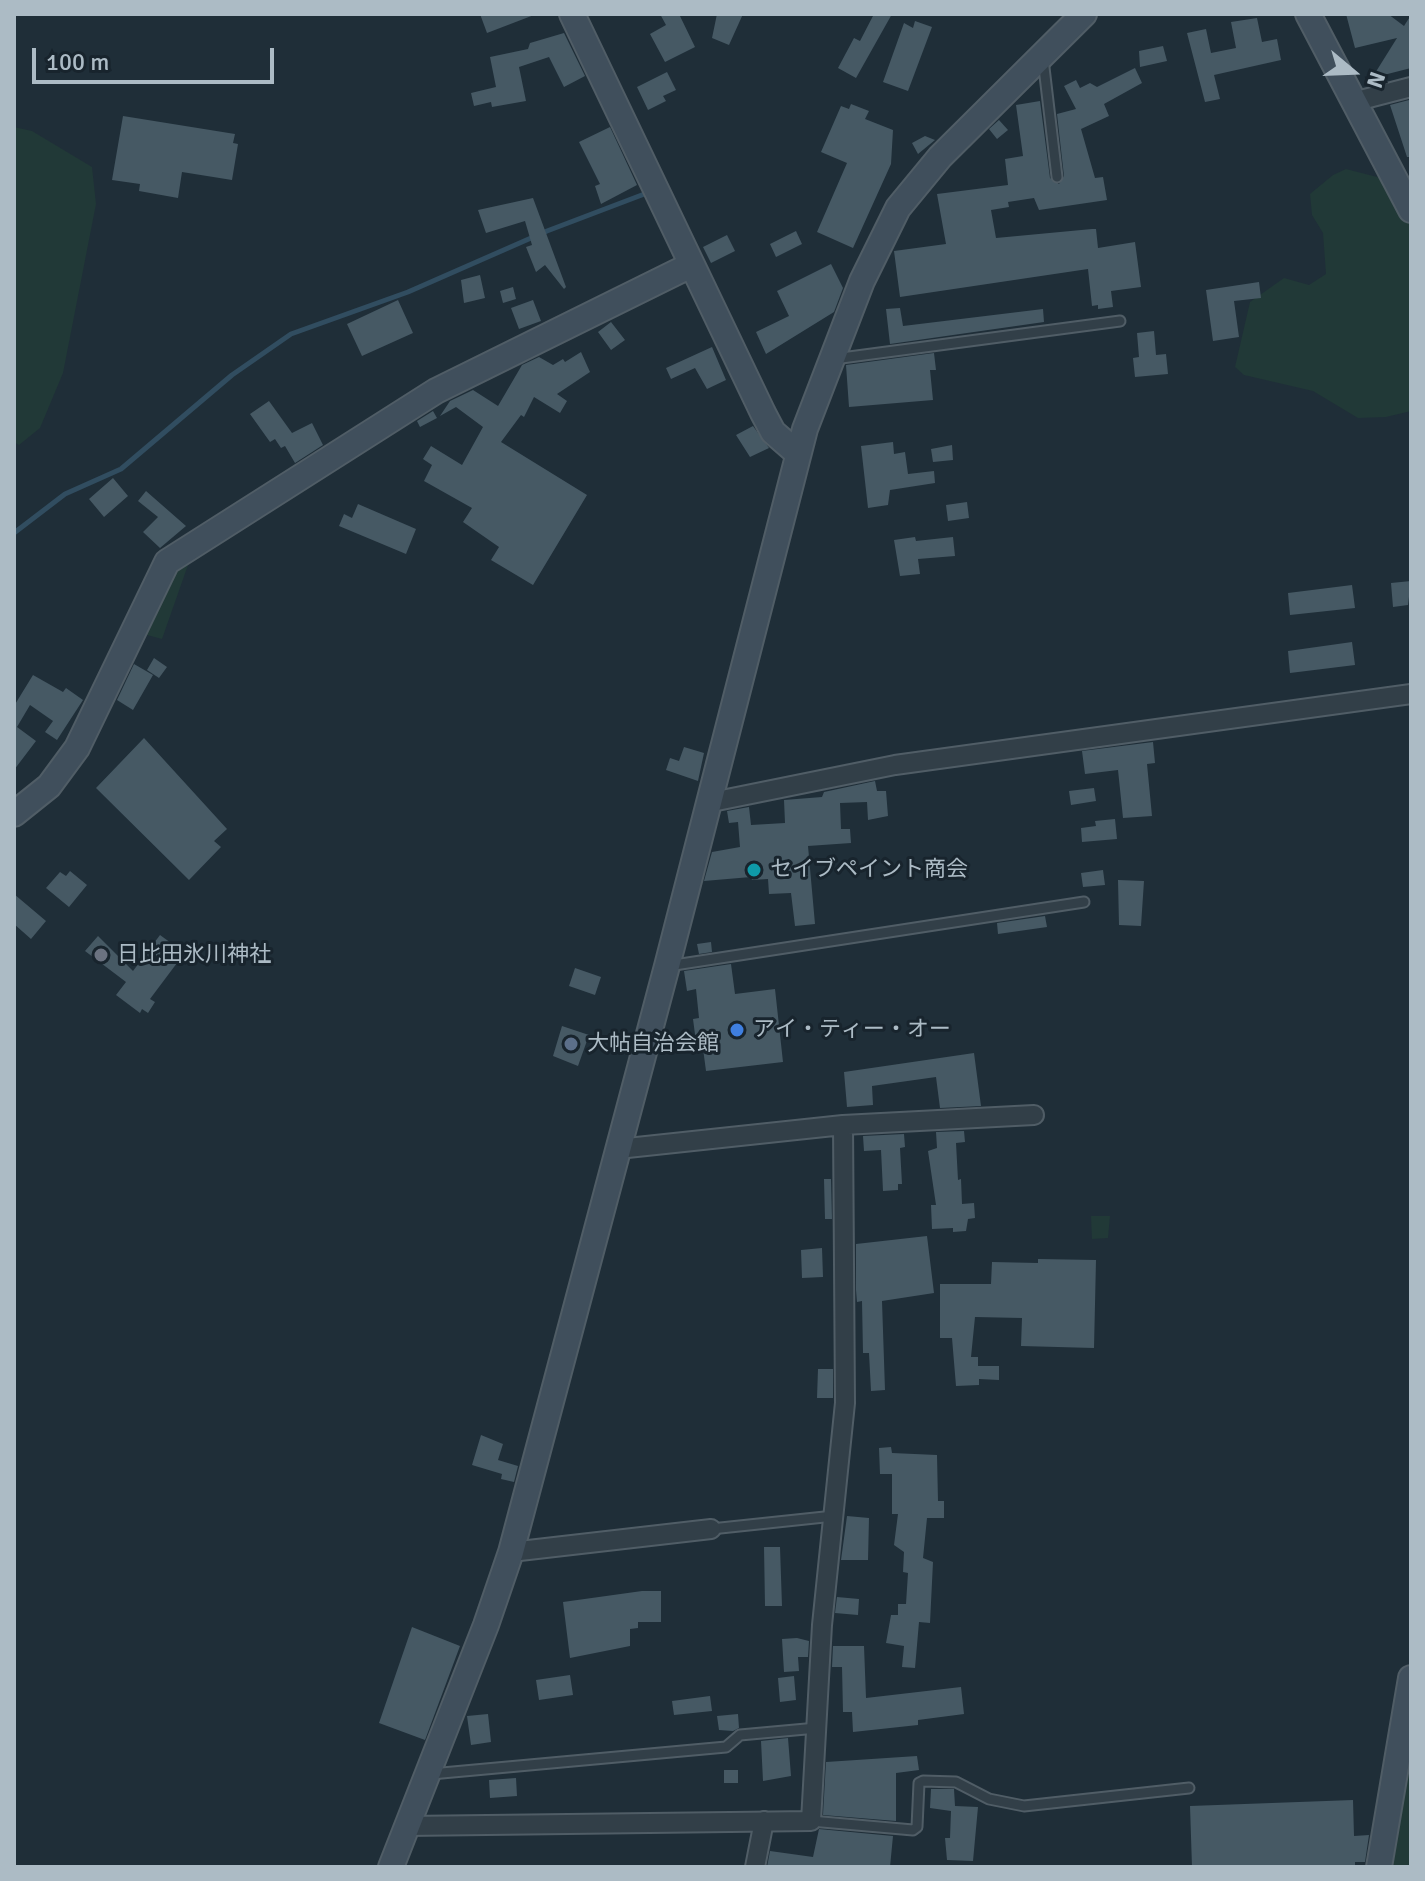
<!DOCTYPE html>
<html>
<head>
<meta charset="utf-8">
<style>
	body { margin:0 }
	#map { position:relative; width:1425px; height:1881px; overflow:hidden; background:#1f2e38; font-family:Signika,sans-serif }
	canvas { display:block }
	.frame { position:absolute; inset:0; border:16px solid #acbbc5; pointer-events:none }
	.north { position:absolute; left:1313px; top:32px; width:80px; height:80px; -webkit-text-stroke:6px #18242d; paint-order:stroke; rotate:109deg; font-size:22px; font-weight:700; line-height:32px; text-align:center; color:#acbbc5 }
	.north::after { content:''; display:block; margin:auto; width:28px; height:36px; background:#acbbc5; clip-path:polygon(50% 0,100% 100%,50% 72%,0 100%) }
	.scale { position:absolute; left:32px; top:48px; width:242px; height:36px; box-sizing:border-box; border:4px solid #acbbc5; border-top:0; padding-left:10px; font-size:24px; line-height:28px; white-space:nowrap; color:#acbbc5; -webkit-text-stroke:6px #18242d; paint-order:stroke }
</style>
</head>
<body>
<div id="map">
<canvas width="1425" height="1881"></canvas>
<div class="frame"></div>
<div class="north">N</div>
<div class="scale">100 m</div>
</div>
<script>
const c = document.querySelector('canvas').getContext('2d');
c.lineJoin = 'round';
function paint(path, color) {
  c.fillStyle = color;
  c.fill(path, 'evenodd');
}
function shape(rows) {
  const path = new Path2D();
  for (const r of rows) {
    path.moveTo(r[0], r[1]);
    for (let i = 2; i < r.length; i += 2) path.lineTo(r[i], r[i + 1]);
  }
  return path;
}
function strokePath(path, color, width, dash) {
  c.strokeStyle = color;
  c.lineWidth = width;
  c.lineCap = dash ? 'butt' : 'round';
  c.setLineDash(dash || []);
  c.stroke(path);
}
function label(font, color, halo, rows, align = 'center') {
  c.font = font + ' Signika,"Noto Sans JP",sans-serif';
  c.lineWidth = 6;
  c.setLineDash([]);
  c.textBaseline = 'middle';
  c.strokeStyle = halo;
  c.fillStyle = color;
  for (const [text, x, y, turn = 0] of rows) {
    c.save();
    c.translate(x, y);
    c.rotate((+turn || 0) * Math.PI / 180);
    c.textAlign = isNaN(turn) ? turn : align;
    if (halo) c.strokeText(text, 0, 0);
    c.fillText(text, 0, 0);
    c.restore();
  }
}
paint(shape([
	[14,127,32,131,92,167,96,204,63,373,40,428,19,445,14,442],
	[1346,169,1381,178,1411,226,1411,411,1386,417,1358,418,1313,391,1244,375,1235,367,1250,302,1284,278,1309,285,1326,274,1323,233,1312,215,1310,194,1333,175],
	[183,563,188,565,162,639,147,635,144,633,170,574],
	[1091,1216,1110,1216,1108,1238,1092,1239],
	[1411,1732,1411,1867,1392,1867,1405,1768]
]), '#213937');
strokePath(shape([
	[14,533,65,494,121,469,232,375,291,334,408,292,547,231,647,193]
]), '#314d60', 5);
paint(shape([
	[480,14,533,14,534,15,487,33],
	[660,14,679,14,695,47,665,62,650,34,666,25],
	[717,14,743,14,729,45,712,38],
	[874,14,892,14,856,78,838,68,854,38,860,41],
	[1346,14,1388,14,1404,26,1411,15,1411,68,1372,78,1397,38,1355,48],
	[1257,18,1262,42,1277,39,1281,60,1214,75,1220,99,1205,102,1187,33,1206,29,1211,53,1236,48,1231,22],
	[915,21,932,27,908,91,883,82,904,23,913,28],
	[564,33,585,76,564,87,549,57,519,67,526,101,492,107,491,102,474,106,471,93,496,87,490,57,528,49,530,43],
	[1163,46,1167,61,1140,67,1139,51],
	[1135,68,1142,83,1104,104,1109,116,1081,129,1095,178,1103,177,1107,200,1039,210,1034,198,1008,202,1009,207,991,210,996,238,1092,229,1096,229,1098,248,1135,242,1141,287,1111,291,1113,307,1098,309,1098,305,1092,306,1088,269,900,297,894,251,946,244,937,194,1008,185,1005,159,1023,156,1016,105,1040,101,1050,178,1059,184,1064,176,1057,114,1076,109,1064,86,1076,80,1080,88,1090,83,1097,87],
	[667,72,676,90,663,96,666,101,648,110,637,87],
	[1409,100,1411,157,1407,157,1390,105],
	[851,104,869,111,865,119,893,130,891,164,853,248,817,232,847,163,821,152,841,106,849,109],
	[123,116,235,134,233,143,238,144,232,180,182,172,178,198,139,191,140,184,112,180],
	[999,120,1008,130,997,139,989,129],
	[610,127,637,185,601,204,595,186,600,184,579,142],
	[925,136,935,140,918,154,912,143],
	[533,198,566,287,564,289,545,265,536,272,526,247,532,245,525,221,486,233,478,210],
	[796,231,802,244,776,257,770,244],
	[727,235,735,251,711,263,703,247],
	[831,264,843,288,834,312,766,354,756,332,789,316,777,291],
	[480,275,485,298,464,303,461,280],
	[1259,282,1261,298,1234,301,1239,337,1213,341,1206,290],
	[513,287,516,299,503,303,500,291],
	[398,300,413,333,362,356,347,324],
	[533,300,541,321,519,329,511,308],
	[900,308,903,326,1043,309,1044,322,890,344,886,309],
	[611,322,625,340,611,350,598,332],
	[1154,331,1156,355,1166,354,1168,374,1135,377,1133,358,1139,357,1137,333],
	[712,347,726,380,707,389,695,368,671,379,666,368],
	[581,352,590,372,557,394,567,401,560,413,534,397,524,417,521,415,501,442,587,495,533,585,491,560,499,547,463,522,472,508,424,481,432,465,423,459,431,446,462,465,483,427,456,407,440,416,450,401,473,390,498,406,522,365,539,357,553,365,563,359,565,362],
	[934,353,936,370,930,370,933,400,849,407,846,365],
	[269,401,292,433,312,423,323,445,295,463,285,446,281,448,275,439,270,442,250,414],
	[433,411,437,418,420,427,417,421],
	[753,426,769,448,750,457,736,435],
	[893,442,894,454,905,452,908,474,934,471,935,483,890,490,888,505,868,508,861,446],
	[952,445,953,460,933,462,931,449],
	[113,478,128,496,104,517,89,499],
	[146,491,186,526,160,548,143,532,158,517,138,501],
	[967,502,969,518,948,521,946,505],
	[358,504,416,529,406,554,339,526,344,514,352,518],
	[915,537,916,541,953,537,955,556,918,559,920,574,900,576,894,540],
	[1411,581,1408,605,1393,607,1391,583],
	[1352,585,1355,608,1290,615,1288,593],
	[1352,642,1355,665,1290,673,1288,651],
	[154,658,167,667,159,678,147,670],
	[134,664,153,675,133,710,117,700],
	[33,675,63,692,66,688,83,700,57,740,45,732,53,721,30,705,17,727,36,741,14,770,14,706],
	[144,738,227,829,214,841,221,847,189,880,96,788],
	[1153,742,1155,763,1147,764,1152,816,1123,818,1118,770,1085,774,1082,751],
	[684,747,704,753,698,781,666,770,670,758,679,761],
	[875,781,877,791,886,791,888,816,868,820,867,802,840,803,841,829,850,829,851,843,808,846,815,924,795,926,791,893,769,894,768,879,752,880,751,877,704,881,712,852,740,847,738,822,729,823,727,811,749,807,751,825,785,823,784,800,822,797,824,792],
	[1094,788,1096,801,1071,805,1069,791],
	[1115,819,1117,839,1082,842,1081,828,1096,826,1095,821],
	[1103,870,1105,885,1083,887,1081,873],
	[70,871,87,885,69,907,46,888,60,872,66,876],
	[1118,880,1144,881,1141,926,1119,925],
	[14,894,46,921,31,939,14,924],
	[1045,916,1047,927,998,934,997,923],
	[160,935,171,943,164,953,177,963,150,999,155,1002,148,1013,142,1009,140,1013,116,995,126,982,85,951,98,936,133,971],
	[711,942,712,952,699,954,697,944],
	[731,964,735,994,775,989,783,1062,706,1071,702,1041,696,1042,693,1019,699,1018,696,989,687,991,684,971],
	[575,968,601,977,595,995,569,986],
	[562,1026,589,1035,578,1066,553,1056],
	[974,1053,981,1106,940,1108,936,1077,872,1086,873,1105,847,1107,844,1072],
	[964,1131,965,1142,956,1143,958,1180,961,1179,962,1204,974,1203,975,1218,968,1219,966,1231,953,1232,953,1228,932,1229,931,1205,936,1205,928,1151,937,1148,936,1132],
	[904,1134,905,1147,900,1148,902,1184,898,1184,898,1190,883,1191,881,1150,864,1151,863,1136],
	[824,1179,831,1179,832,1219,825,1219],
	[927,1236,934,1293,882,1301,885,1390,871,1391,869,1353,863,1353,862,1301,857,1302,856,1290,856,1244],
	[822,1248,823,1277,802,1278,801,1250],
	[1038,1259,1096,1260,1094,1348,1021,1346,1022,1318,975,1317,971,1357,978,1357,978,1366,999,1366,999,1380,979,1379,979,1385,956,1386,952,1338,940,1338,940,1284,991,1284,992,1262,1038,1263],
	[818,1369,833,1369,833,1398,817,1398],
	[481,1435,503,1444,498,1460,518,1466,514,1482,501,1479,502,1474,472,1465],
	[891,1447,892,1453,937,1455,938,1501,944,1501,944,1518,927,1518,923,1558,933,1562,930,1623,919,1622,915,1668,902,1667,904,1646,886,1643,891,1615,898,1615,898,1604,906,1604,908,1573,903,1572,904,1552,894,1545,898,1514,892,1514,892,1474,880,1474,879,1448],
	[847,1516,869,1518,868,1560,841,1560],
	[764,1547,780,1547,782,1606,765,1606],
	[642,1591,661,1591,661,1622,638,1622,638,1628,630,1629,630,1646,570,1658,563,1602],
	[837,1597,859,1599,858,1615,835,1613],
	[412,1627,460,1646,425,1740,379,1723],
	[797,1638,809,1641,808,1657,798,1657,799,1671,784,1672,782,1639],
	[833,1646,864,1646,866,1698,961,1687,964,1714,918,1720,918,1725,853,1732,852,1712,843,1712,842,1667,832,1667],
	[570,1675,573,1695,539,1700,536,1680],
	[794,1676,796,1700,780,1702,778,1678],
	[710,1696,712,1711,674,1715,672,1701],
	[488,1714,491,1742,471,1745,467,1716],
	[738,1714,739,1728,733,1731,719,1730,717,1716],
	[788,1738,791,1776,763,1781,761,1741],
	[917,1756,919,1770,896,1773,896,1821,823,1815,826,1762],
	[724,1770,738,1770,738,1783,724,1783],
	[516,1778,517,1796,490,1798,489,1780],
	[931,1789,954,1789,955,1806,978,1807,973,1861,947,1860,945,1838,950,1838,951,1811,930,1808],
	[1353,1800,1354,1836,1369,1835,1365,1862,1355,1862,1355,1867,1192,1867,1190,1806],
	[819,1829,893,1836,890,1867,767,1867,770,1851,813,1857]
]), '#465964');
const lane = shape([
	[1043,59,1057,177],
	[834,359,1120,321],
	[668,966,1084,902],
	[711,1529,834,1516],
	[431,1774,726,1747,740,1735,817,1728],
	[811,1821,913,1830,917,1827,919,1783,923,1781,956,1782,989,1799,1024,1806,1189,1788]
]);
const street = shape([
	[1353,102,1411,87],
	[707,803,895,765,1411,694],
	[618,1149,843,1125,1034,1115],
	[511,1552,711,1529],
	[406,1826,811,1821,822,1625,845,1403,843,1125],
	[755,1867,764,1821]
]);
const secondary = shape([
	[572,14,763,413,773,432,796,452],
	[1308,14,1411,210],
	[14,814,49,786,77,748,167,562,436,391,691,265],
	[391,1867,486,1625,511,1552,667,966,805,429,862,281,898,208,940,157,1084,14],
	[1379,1867,1411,1678]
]);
strokePath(lane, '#505d66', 13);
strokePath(street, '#505d66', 22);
strokePath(secondary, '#505d66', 28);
strokePath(lane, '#323f48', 9);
strokePath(street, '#323f48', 18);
strokePath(secondary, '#404f5c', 24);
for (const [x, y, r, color] of [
	[754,870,8,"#0f9aa8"],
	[101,955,8,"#6b7280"],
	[737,1030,8,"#3f7fe0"],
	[571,1044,8,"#5c6f8a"]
]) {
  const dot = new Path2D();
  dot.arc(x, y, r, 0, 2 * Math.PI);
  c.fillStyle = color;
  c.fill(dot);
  strokePath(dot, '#18242d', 3);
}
label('22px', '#acbbc5', '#18242d', [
	["セイブペイント商会",770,870],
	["日比田氷川神社",117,955],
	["アイ・ティー・オー",753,1030],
	["大帖自治会館",587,1044]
], 'left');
</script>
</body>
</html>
